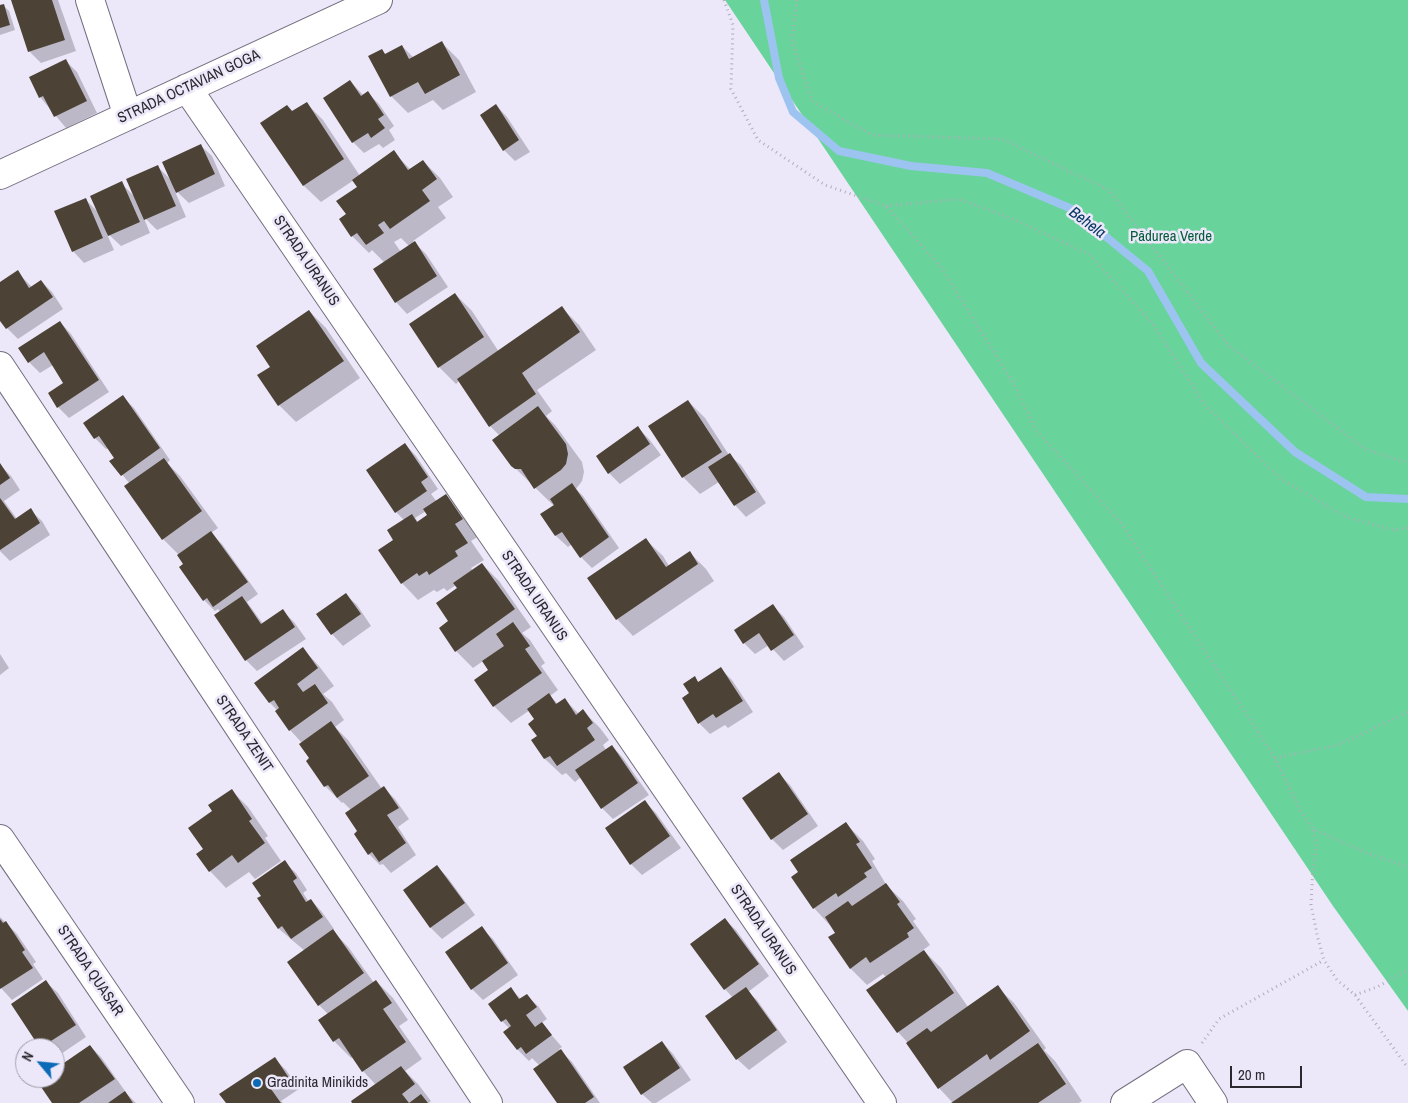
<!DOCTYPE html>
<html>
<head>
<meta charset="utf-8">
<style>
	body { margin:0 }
	#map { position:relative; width:1408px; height:1103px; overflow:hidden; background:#ece7f9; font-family:"Archivo Narrow",sans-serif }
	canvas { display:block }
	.north { position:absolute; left:15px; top:1038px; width:50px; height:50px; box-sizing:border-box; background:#ece7f9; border:1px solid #9f9ba8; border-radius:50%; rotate:298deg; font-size:14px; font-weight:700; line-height:20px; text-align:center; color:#2b292f }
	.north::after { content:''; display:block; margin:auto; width:18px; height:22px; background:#0b6bb7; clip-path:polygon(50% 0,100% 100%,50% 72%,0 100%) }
	.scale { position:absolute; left:1230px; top:1066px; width:72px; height:22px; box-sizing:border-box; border:2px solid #2b292f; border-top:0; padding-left:6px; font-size:15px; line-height:18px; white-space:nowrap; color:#2b292f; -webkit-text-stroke:4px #ece7f9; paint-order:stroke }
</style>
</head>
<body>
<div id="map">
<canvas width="1408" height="1103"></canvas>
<div class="north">N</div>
<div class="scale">20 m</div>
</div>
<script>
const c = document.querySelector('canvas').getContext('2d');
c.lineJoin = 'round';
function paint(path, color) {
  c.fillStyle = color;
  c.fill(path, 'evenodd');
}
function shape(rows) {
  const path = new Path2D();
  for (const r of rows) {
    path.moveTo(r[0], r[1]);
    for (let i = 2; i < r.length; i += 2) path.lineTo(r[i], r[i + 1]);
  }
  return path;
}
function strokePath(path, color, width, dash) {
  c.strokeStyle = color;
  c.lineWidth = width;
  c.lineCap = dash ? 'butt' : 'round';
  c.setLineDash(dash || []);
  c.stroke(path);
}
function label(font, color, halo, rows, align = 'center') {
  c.font = font + ' "Archivo Narrow",sans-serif';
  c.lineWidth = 5;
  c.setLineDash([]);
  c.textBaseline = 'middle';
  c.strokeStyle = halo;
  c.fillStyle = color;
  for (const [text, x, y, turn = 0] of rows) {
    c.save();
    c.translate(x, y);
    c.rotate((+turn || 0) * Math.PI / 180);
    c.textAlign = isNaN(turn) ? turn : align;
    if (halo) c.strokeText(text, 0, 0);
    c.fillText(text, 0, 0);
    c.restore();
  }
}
paint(shape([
	[725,0,1408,0,1408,1011,1333,906]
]), '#69d39c');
paint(shape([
	[16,0,58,0,76,51,41,63,30,52,13,1],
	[3,5,9,11,15,30,0,35,0,6],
	[442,43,459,60,476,92,443,110,433,100,408,113,391,96,382,51,386,55,402,46,414,58],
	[66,61,77,72,97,113,66,128,40,97,31,78],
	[350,81,364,96,368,93,379,104,394,126,389,130,395,140,383,148,379,144,364,153,353,142],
	[306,103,323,120,360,176,393,152,411,170,423,161,440,178,453,197,438,207,446,218,413,241,426,254,448,287,407,314,396,302,374,270,385,263,372,250,369,253,352,236,348,215,359,187,354,180,321,202,304,186,262,123,287,106,293,112],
	[401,238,409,246,401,252,394,242],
	[496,105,507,117,530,152,515,161,504,150,481,115],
	[200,145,212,156,225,186,189,203,174,189,186,217,157,230,143,216,150,233,121,246,106,232,114,250,84,263,73,251,85,199,99,213,121,183,135,197,158,167,172,181],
	[17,272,32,287,41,281,52,292,63,309,18,339,7,328,0,318,0,284],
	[455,294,472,311,499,352,562,308,579,325,596,350,537,390,552,411,546,416,555,425,582,462,584,472,582,481,576,489,583,496,619,548,592,568,581,557,572,544,568,547,556,536,542,514,554,506,512,465,500,436,490,426,459,381,456,384,439,367],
	[309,311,326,328,360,378,296,422,279,405,272,367],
	[60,322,71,334,109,392,69,418,58,407,49,394,65,383,53,365,40,373,29,362],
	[123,397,134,408,170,460,167,463,180,476,218,528,211,533,222,544,258,594,247,602,263,624,283,611,294,622,306,639,257,671,246,660,216,615,220,612,218,609,215,611,204,600,179,555,163,539,130,484,111,461,116,458,109,448,106,449,95,438],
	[688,401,705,418,729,455,741,465,766,503,746,517,735,505,719,482,700,494,683,477,650,426],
	[638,428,649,439,661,455,620,484,609,473],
	[405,444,416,456,438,489,431,494,437,502,446,495,463,512,479,536,471,541,484,560,471,568,473,571,482,564,499,581,531,627,522,633,530,640,545,663,541,666,558,690,550,696,558,704,565,700,579,714,583,711,600,728,609,740,603,745,606,750,612,746,623,758,649,795,613,819,602,808,581,777,575,782,566,773,562,775,545,759,533,740,538,737,536,720,530,710,511,723,494,706,490,671,483,661,473,668,456,651,450,622,459,588,456,585,447,591,444,588,437,592,434,590,418,600,402,583,395,540,404,520,396,512,367,470],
	[426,511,429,516,419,523,415,518],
	[0,465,11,476,20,490,4,501,17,519,30,510,42,521,50,535,10,561,0,551],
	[646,540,663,556,669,566,690,553,706,569,714,581,633,636,617,619],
	[345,594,357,605,371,626,343,646,332,634],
	[773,606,784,617,804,647,784,661,769,645,755,654,744,643],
	[303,649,319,666,334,686,323,694,332,702,344,720,335,727,348,740,382,789,384,788,395,799,409,819,398,827,416,855,391,873,383,864,380,865,369,854,355,834,359,832,351,810,343,802,342,803,325,786,302,743,290,730,278,711,270,703],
	[0,654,9,668,0,675],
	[721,669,732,680,753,712,728,728,725,725,710,734,699,723,690,693,695,678,699,683],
	[779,774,790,785,818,826,783,850,772,839,744,799],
	[231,790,248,807,268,836,265,838,281,861,255,879,249,872,226,888,210,871,205,849],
	[645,802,656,813,681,848,642,875,631,864],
	[846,824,863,841,875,859,872,861,887,886,903,901,916,919,913,921,930,945,923,950,941,968,968,1007,997,987,1014,1003,1046,1048,1044,1050,1055,1061,1082,1101,1079,1103,953,1103,939,1088,908,1043,898,1032,868,990,886,977,883,974,867,985,850,968,837,933,814,908],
	[284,862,296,873,307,890,303,893,309,902,311,900,322,912,334,929,332,930,349,948,374,983,376,981,393,998,408,1020,399,1026,422,1059,405,1071,418,1084,431,1101,429,1103,353,1103,376,1085,363,1071,353,1057,351,1058,334,1041,328,1014,319,1005,305,951,279,929,259,899,263,896],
	[437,866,448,878,475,915,442,939,431,928,404,891],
	[0,917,17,934,36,962,33,964,43,979,12,1000,0,987],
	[724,919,736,930,769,976,748,992,757,1000,787,1042,749,1070,737,1059,733,998,725,989,691,944],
	[481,928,493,939,518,975,483,1000,472,989],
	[46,982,58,993,86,1037,55,1058,55,1048,41,1048,13,1004],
	[511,989,521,999,526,995,538,1006,547,1019,541,1023,562,1047,559,1049,572,1062,600,1103,559,1103,540,1066,532,1058,529,1061,518,1050,510,1029,502,1021],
	[662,1042,673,1054,691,1080,656,1103,652,1103,642,1094],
	[90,1046,101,1057,125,1091,124,1091,136,1103,54,1103,44,1078,55,1078,55,1070],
	[275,1059,286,1070,299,1089,281,1101,283,1103,227,1103]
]), '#0003');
strokePath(shape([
	[764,0,779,78,793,112,839,151,911,166,987,173,1072,209,1148,271,1201,363,1295,452,1366,497,1408,499]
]), '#9dc4f1', 8);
paint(shape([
	[11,0,52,0,65,40,28,52],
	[4,4,10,25,0,28,0,5],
	[442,41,460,75,425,94,418,82,390,97,368,56,382,49,385,54,402,45,409,59],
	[66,59,87,101,54,117,43,96,39,98,29,77],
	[350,80,361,96,368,91,384,115,378,119,385,128,371,138,368,133,352,143,323,98],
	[307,102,344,159,303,186,260,123,287,105,292,111],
	[496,104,519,140,503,151,480,115],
	[201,144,215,174,176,193,162,162],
	[394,150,408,170,423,160,437,179,422,190,430,201,390,229,384,221,378,225,384,233,366,245,357,233,351,237,339,219,346,214,336,201,357,187,352,180],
	[158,165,176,206,144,220,126,179],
	[122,181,140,222,108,236,90,196],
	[86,198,103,238,72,252,54,211],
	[415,241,437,276,395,303,373,269],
	[18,270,29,288,41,280,53,297,6,329,0,321,0,282],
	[455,293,484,337,438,368,409,324],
	[562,306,580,332,522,373,536,394,489,427,457,379],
	[309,310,344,361,278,406,257,375,270,367,256,346],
	[60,321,99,380,57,408,48,393,63,383,44,352,28,363,18,348],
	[123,395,160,448,121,476,109,461,114,458,99,436,94,439,83,423],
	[688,400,722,452,682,478,648,426],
	[538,406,566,444,568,454,566,464,561,470,534,489,521,469,515,469,511,466,492,440],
	[638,426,650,444,608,474,596,456],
	[405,443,428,477,421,482,427,491,395,513,366,470],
	[730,453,756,492,734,506,708,467],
	[164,458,202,511,162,540,124,486],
	[0,463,10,478,0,485],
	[572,483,609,537,580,558,562,532,555,536,540,514,554,505,550,499],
	[446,494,463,519,455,524,468,543,455,551,458,556,429,575,427,571,419,576,417,573,401,584,378,550,393,540,387,530,412,514,417,522,427,515,423,509],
	[0,498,15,519,31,508,40,523,0,550],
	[211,531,248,582,213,607,207,598,203,601,179,567,183,564,177,555],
	[646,538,666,567,690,551,698,564,616,620,587,578],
	[482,563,515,609,455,652,439,628,448,621,436,603,457,588,453,583],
	[346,593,361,614,331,635,316,614],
	[242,596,261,624,283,609,295,627,245,661,214,615],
	[773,604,794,635,771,651,759,633,743,644,734,630],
	[513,622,530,646,525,649,542,673,493,707,474,680,488,670,482,661,504,646,496,634],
	[303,647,318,668,297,684,303,692,315,684,328,703,289,731,275,711,279,708,274,700,269,703,254,683],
	[721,667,743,701,716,718,713,714,698,724,682,698,689,693,683,684,695,676,698,682],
	[549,693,556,704,565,698,576,715,583,709,593,723,587,728,595,740,557,766,550,756,544,759,531,740,537,736,528,724,534,719,527,709],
	[331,721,369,776,337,798,328,785,324,787,306,761,309,758,299,744],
	[612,745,638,783,601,809,575,770],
	[779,772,808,814,771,840,742,798],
	[384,786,399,808,387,815,406,843,379,862,372,852,368,855,354,834,357,831,345,813],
	[232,789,252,819,249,821,265,843,238,863,232,855,209,872,196,854,203,849,188,828,212,811,208,805],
	[645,800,670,836,630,865,605,828],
	[846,822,860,842,856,844,872,868,864,873,867,877,838,897,836,893,813,909,791,877,798,872,790,860],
	[285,860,297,878,293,881,306,902,311,899,323,917,291,939,282,926,278,929,257,898,261,896,252,883],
	[437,865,465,903,430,928,403,890],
	[886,883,900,902,897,904,914,928,907,933,909,937,870,963,866,957,850,969,828,937,835,933,825,917,848,901,852,906],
	[725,918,759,964,724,990,690,944],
	[0,919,3,923,6,921,16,936,25,950,22,952,33,968,0,989],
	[482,926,508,963,471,990,445,952],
	[333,929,364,973,318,1006,287,962],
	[924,950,954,993,897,1033,866,990],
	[46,980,76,1025,40,1048,11,1004],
	[376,980,392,1003,383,1009,406,1042,362,1072,339,1038,333,1042,318,1020],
	[998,985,1030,1031,990,1060,987,1054,938,1089,906,1043,927,1028,931,1032],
	[511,987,519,999,527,994,537,1007,526,1015,535,1027,542,1022,552,1035,526,1054,521,1047,517,1050,503,1032,511,1026,506,1019,501,1022,488,1004],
	[746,987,777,1030,736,1060,705,1016],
	[662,1041,680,1068,641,1095,623,1067],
	[1038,1043,1066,1084,1038,1103,951,1103],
	[90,1045,115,1079,79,1103,52,1103,37,1081,42,1078,55,1078,55,1069],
	[561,1049,594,1097,585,1103,557,1103,533,1069],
	[275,1057,289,1078,271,1089,281,1103,226,1103,219,1094],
	[401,1066,415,1084,402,1094,409,1103,352,1103,351,1101],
	[125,1091,133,1103,108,1103],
	[421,1094,428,1103,409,1103]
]), '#4c4336');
const minor = shape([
	[90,0,128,116],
	[187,88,882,1103],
	[0,175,378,0],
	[0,366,488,1103],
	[0,839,180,1103],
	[1125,1103,1187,1064,1213,1103]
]);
strokePath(minor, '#736e7e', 30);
strokePath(shape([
	[724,0,733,25,731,89,758,140,825,185,886,206,941,267,1015,386,1036,430,1121,523,1275,758,1299,808,1313,829,1367,853,1408,867],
	[797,0,792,41,812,101,872,135,1002,139,1109,190,1228,345,1365,449,1408,463],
	[886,206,959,199,1013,219,1089,254,1152,323,1205,405,1281,479,1346,517,1393,530,1408,528],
	[1275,758,1338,745,1408,712],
	[1313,830,1317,844,1313,866,1311,905,1318,939,1324,960,1337,980,1355,995,1408,1068],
	[1355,995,1377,987,1408,970],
	[1202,1043,1219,1019,1324,960]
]), '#b1adbb', 3, [1, 4]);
strokePath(minor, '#fff', 28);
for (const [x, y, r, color] of [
	[257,1083,5,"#0b6bb7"]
]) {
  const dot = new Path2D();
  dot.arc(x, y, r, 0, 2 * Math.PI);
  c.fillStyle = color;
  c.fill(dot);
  strokePath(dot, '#ece7f9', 2);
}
label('15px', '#2b292f', '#ece7f9', [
	["STRADA OCTAVIAN GOGA",189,87,-25],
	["STRADA URANUS",306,261,56],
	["STRADA URANUS",534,596,56],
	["STRADA ZENIT",244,734,56],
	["STRADA URANUS",763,930,56],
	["STRADA QUASAR",90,971,56]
]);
label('15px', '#065c3a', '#ece7f9', [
	["Pădurea Verde",1171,237]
]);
label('15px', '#2b292f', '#ece7f9', [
	["Gradinita Minikids",267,1083]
], 'left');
label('italic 16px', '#063765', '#ece7f9', [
	["Behela",1087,223,37]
]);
</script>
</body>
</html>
